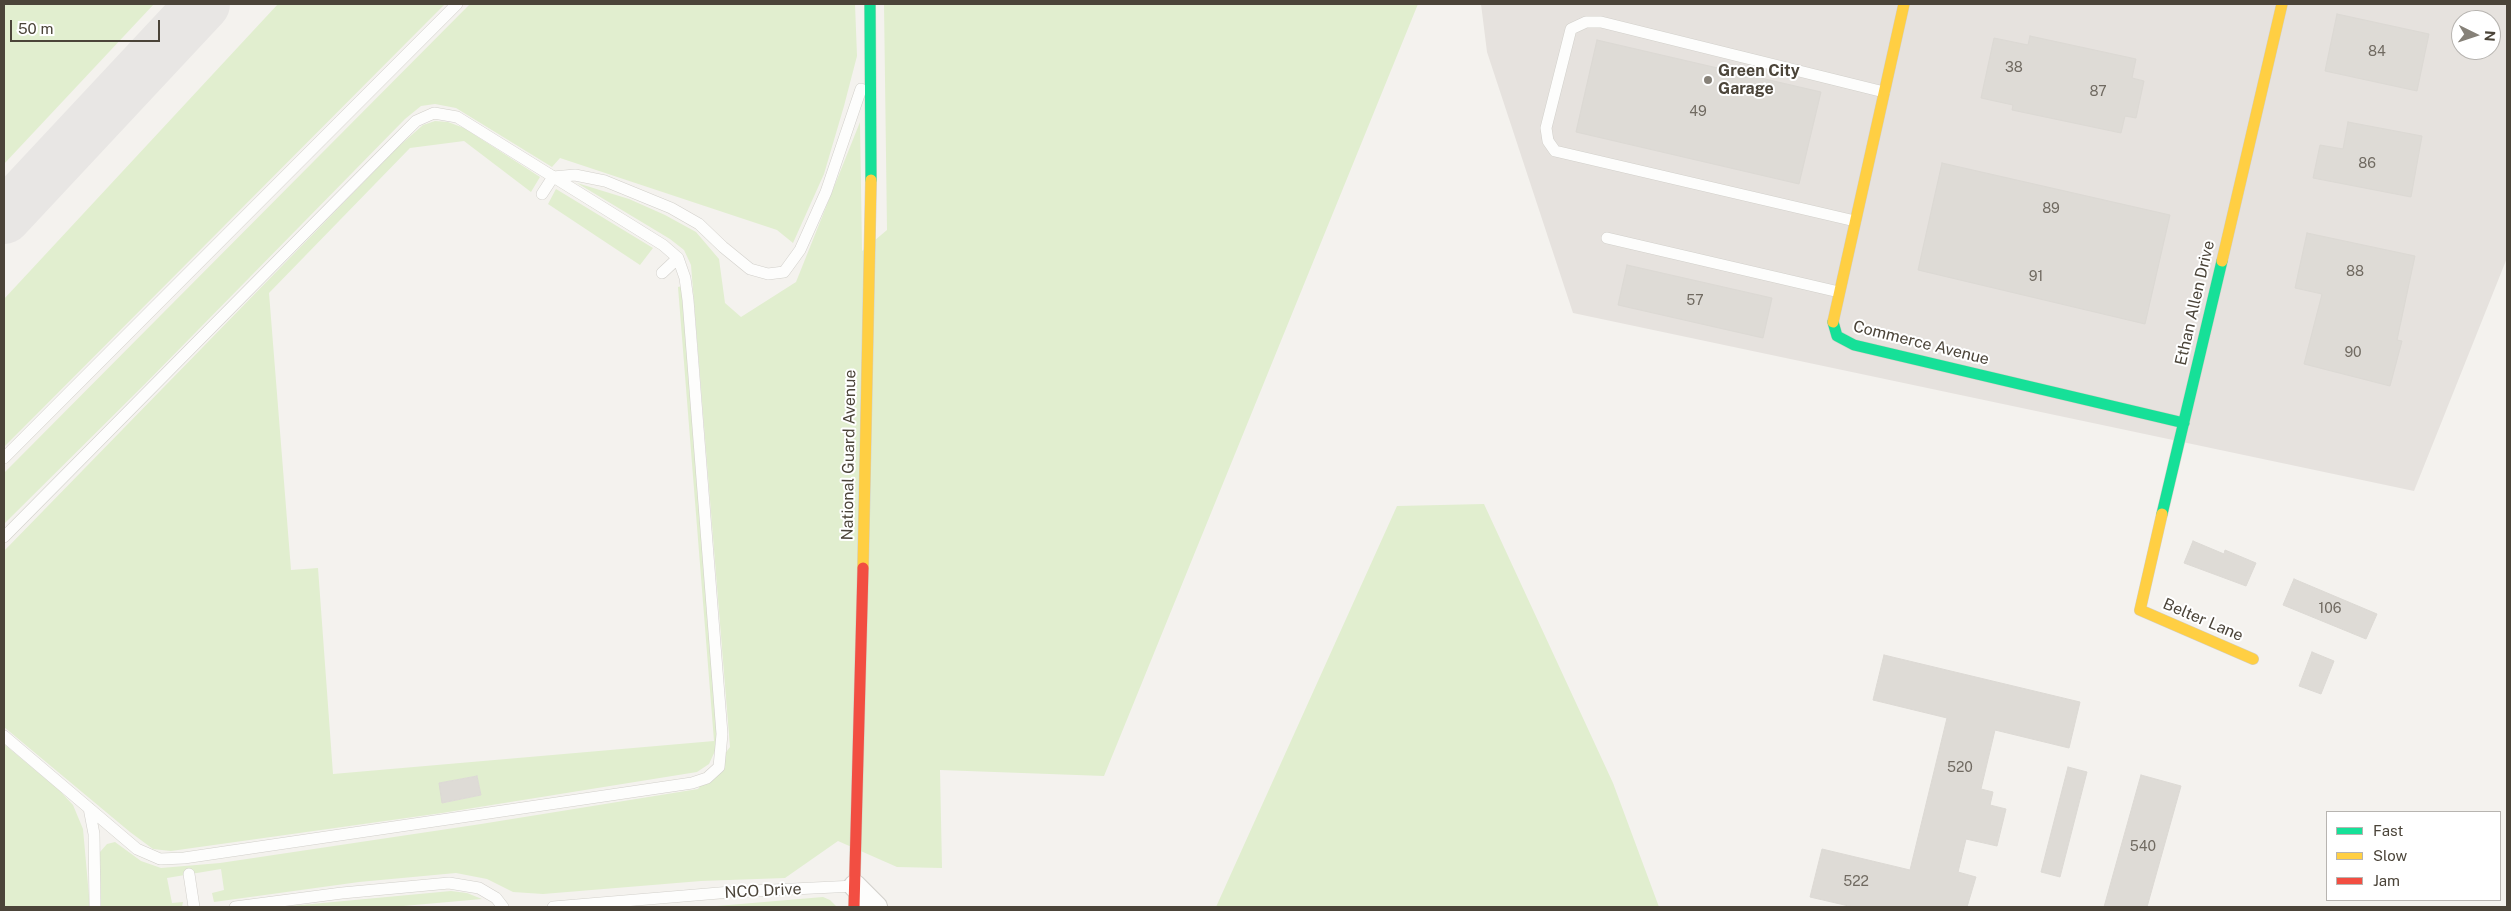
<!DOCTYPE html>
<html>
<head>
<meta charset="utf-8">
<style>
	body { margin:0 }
	#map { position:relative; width:2511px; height:911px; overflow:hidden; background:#f4f2ee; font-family:"Public Sans",sans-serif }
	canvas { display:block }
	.frame { position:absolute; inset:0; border:5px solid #4b4439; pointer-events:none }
	.legend { position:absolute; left:2326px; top:811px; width:175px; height:90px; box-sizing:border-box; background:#fff; border:1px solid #b7b4b0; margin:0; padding:6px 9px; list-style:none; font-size:15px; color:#4b4439 }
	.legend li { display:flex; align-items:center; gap:10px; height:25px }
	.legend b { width:25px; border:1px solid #b7b4b0 }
	.north { position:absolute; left:2451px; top:10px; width:50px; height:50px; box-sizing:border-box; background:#fff; border:1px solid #b7b4b0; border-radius:50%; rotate:94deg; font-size:14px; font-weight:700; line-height:20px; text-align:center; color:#4b4439 }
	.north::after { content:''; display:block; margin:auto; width:18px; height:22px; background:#868178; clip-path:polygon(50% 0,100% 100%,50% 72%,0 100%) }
	.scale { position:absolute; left:10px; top:20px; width:150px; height:22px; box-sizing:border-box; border:2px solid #4b4439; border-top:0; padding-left:6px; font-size:15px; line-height:18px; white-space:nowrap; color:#4b4439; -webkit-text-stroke:4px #fff; paint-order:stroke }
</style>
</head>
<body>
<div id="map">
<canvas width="2511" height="911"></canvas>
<div class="frame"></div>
<ul class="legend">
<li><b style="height:6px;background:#16e098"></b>Fast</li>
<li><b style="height:6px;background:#ffcf43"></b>Slow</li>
<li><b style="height:6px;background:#f24e42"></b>Jam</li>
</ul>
<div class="north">N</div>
<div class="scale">50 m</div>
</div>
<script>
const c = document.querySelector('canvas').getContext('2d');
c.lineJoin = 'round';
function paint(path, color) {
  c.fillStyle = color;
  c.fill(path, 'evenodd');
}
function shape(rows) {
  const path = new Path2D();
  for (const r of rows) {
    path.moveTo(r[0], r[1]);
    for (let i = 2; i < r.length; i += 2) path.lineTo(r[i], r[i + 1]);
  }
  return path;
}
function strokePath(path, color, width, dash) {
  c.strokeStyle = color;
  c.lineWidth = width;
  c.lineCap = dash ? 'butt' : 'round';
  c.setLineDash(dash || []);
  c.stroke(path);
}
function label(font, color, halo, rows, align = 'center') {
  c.font = font + ' "Public Sans",sans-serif';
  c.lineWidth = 4;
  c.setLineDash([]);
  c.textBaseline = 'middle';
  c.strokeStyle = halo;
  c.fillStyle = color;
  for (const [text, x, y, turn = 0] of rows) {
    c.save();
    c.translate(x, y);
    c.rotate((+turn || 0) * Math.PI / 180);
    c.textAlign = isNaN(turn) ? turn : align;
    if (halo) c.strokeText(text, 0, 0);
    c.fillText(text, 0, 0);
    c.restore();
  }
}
paint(shape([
	[1481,4,2507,4,2507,258,2414,491,1573,313,1487,52],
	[2461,20,2491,20,2491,50,2461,50]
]), '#e6e2de');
paint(shape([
	[4,4,154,4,4,164],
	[278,4,445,4,4,447,4,299],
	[470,4,855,4,857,56,844,106,824,174,793,243,777,230,560,158,552,167,456,108,435,104,421,106,405,119,145,384,4,524,4,473],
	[884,4,1418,4,1104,776,940,770,942,868,897,867,838,841,785,878,701,881,543,894,513,892,487,879,456,873,359,882,214,902,212,893,224,890,221,869,167,878,172,903,183,902,182,907,101,907,100,852,107,844,115,842,141,861,161,868,220,863,481,824,698,789,730,747,691,265,684,250,670,239,577,183,629,199,665,215,696,232,719,259,725,303,741,317,796,282,860,122,862,251,887,230],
	[435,121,448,122,464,128,540,177,531,192,464,141,410,148,269,293,291,570,318,568,333,774,714,741,678,287,682,286,717,731,715,751,709,764,697,772,442,813,171,851,153,849,130,832,4,727,4,551,398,147,423,125],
	[477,776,481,795,443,803,439,783],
	[556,189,653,248,640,265,548,204],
	[1484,504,1613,783,1659,907,1216,907,1397,506],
	[4,744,60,791,73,805,83,829,90,907,4,907],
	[451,891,467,893,482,899,392,907,280,907],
	[823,897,830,900,837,907,705,907]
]), '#e1eecf');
strokePath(shape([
	[4,217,203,4]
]), '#e8e6e4', 54);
const building = shape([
	[2337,14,2429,34,2417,91,2325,71,2337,14],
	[2030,36,2136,59,2132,78,2144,81,2136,118,2125,116,2121,133,2012,110,2013,105,1981,98,1994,38,2028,45,2030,36],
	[1597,40,1821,92,1799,184,1576,132,1597,40],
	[2348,122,2422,136,2411,197,2313,178,2320,145,2343,149,2348,122],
	[1942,163,2170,215,2145,324,1918,270,1942,163],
	[2307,233,2415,256,2397,340,2402,341,2390,386,2304,364,2322,294,2295,288,2307,233],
	[1627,265,1772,298,1763,338,1618,305,1627,265],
	[2193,541,2224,554,2225,550,2256,563,2246,586,2184,563,2193,541],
	[2294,579,2377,614,2366,639,2283,605,2294,579],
	[2312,652,2334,661,2321,694,2299,686,2312,652],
	[1884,655,2080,702,2069,748,1995,730,1981,789,1993,792,1990,805,2006,809,1997,846,1966,839,1958,872,1976,877,1967,907,1853,907,1810,897,1822,849,1910,870,1947,718,1873,700,1884,655],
	[2068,767,2087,772,2060,877,2041,872,2068,767],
	[2141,775,2181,786,2147,907,2104,907,2141,775],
	[477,776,481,795,442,803,439,783,477,776]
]);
paint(building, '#dedbd6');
strokePath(building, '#dcd9d4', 1);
const lane = shape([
	[542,194,553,177,575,175,605,181,671,208,699,224,723,247,750,269,768,274,784,272,800,250,826,192,861,89],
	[1855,221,1555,151,1548,141,1546,128,1571,29,1586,22,1601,22,1884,92],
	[1607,238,1839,292],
	[662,273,678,258],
	[4,458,457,4],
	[4,537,399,138,416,121,434,113,457,117,663,245,678,258,685,278,688,300,722,734,719,767,707,778,692,783,184,858,160,859,137,849,4,736],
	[89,808,94,834,95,907],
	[189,874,194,907],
	[235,907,342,893,449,883,479,888,496,898,503,907],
	[553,907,731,892,855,886]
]);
const street = shape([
	[855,886,876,907]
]);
const fast = shape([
	[870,4,871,180],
	[1833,322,1837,336,1854,345,2184,423],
	[2162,514,2222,261]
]);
const slow = shape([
	[2222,261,2282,4],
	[1833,322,1904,4],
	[2162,514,2140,610,2253,659],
	[863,568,871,180]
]);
const jam = shape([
	[854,907,863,568]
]);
strokePath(lane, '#d2d0cb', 12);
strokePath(street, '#d2d0cb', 24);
strokePath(fast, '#d3cfc5', 12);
strokePath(slow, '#d3cfc5', 12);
strokePath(jam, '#d3cfc5', 12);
strokePath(lane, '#fdfdfc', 11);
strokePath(street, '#fdfdfc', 22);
strokePath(fast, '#16e098', 11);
strokePath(slow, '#ffcf43', 11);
strokePath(jam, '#f24e42', 11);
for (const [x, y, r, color] of [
	[1708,80,5,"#868178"]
]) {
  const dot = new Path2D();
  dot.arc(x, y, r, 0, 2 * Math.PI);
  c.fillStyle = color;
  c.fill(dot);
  strokePath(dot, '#fff', 2);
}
label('14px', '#706a61', null, [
	["84",2377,52],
	["38",2014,68],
	["87",2098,92],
	["49",1698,112],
	["86",2367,164],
	["89",2051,209],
	["88",2355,272],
	["91",2036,277],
	["57",1695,301],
	["90",2353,353],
	["106",2330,609],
	["520",1960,768],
	["540",2143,847],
	["522",1856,882]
]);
label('bold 16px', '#4b4439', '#fff', [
	["Green City",1718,71],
	["Garage",1718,89]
], 'left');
label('16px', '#4b4439', '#fff', [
	["Ethan Allen Drive",2195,303,-77],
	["Commerce Avenue",1921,343,14],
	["National Guard Avenue",849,455,-89],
	["Belter Lane",2203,620,23],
	["NCO Drive",763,891,-3]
]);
</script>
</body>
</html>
